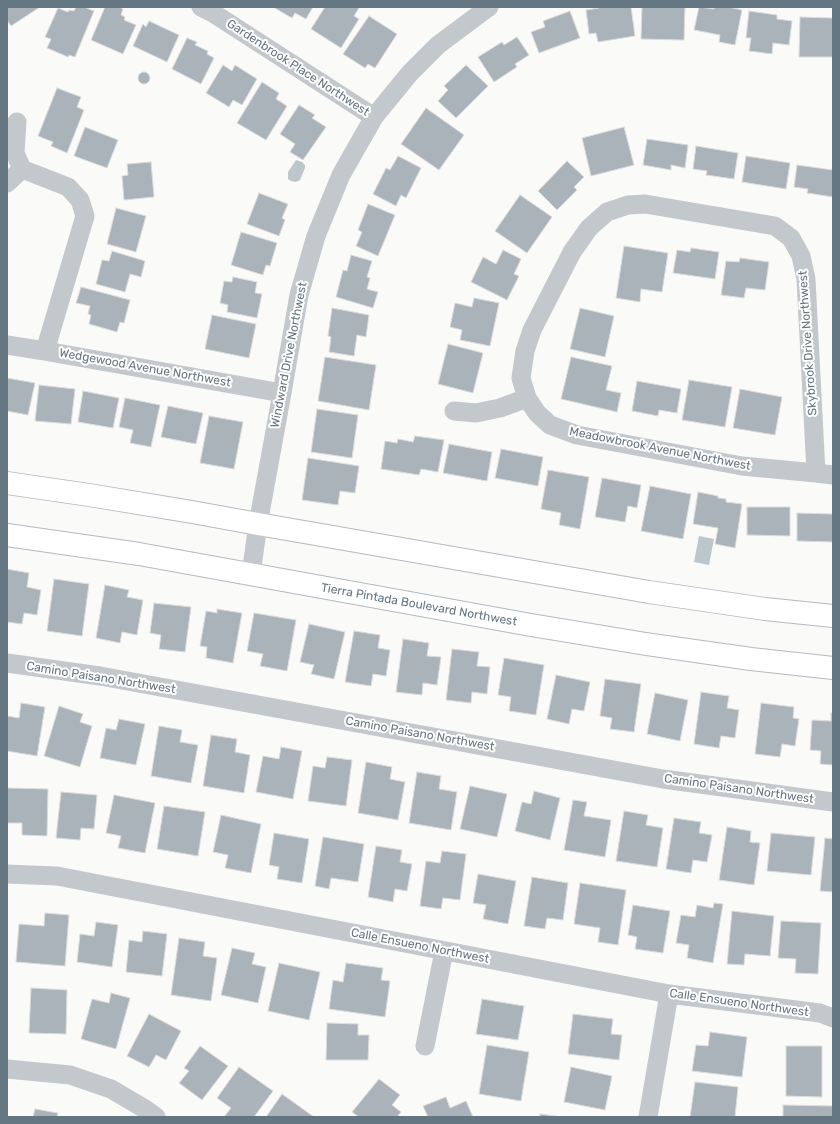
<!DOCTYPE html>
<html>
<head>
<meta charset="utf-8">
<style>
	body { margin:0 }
	#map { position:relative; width:840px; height:1124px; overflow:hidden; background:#fafaf8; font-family:Rubik,sans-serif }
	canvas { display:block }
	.frame { position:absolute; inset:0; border:8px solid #657683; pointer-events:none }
</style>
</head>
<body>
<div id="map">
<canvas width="840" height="1124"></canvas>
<div class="frame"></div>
</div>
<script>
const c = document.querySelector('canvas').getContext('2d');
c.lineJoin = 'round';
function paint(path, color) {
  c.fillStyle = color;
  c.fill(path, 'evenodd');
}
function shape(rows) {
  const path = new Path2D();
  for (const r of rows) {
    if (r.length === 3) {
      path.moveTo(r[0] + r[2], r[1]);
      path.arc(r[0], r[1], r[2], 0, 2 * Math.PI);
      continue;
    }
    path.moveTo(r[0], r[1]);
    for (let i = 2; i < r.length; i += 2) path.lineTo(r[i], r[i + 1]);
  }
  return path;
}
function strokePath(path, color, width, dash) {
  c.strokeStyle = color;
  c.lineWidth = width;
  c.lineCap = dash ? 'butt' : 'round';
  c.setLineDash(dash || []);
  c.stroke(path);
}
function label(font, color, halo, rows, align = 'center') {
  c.font = font + ' Rubik,sans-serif';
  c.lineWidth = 4;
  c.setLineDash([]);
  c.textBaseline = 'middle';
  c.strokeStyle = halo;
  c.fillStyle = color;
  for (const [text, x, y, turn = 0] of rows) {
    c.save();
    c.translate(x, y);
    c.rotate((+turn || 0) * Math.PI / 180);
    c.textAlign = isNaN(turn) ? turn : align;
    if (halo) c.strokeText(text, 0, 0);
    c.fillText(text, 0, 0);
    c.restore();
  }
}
paint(shape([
	[296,160,302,162,305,165,305,168,300,180,296,182,291,181,288,179,288,172],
	[699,536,714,539,709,565,694,562]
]), '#bbc7cb');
const building = shape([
	[7,7,40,7,11,26,7,20,7,7],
	[76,7,84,7,94,11,75,57,69,55,68,57,47,48,51,39,45,37,58,8,68,12,69,10,74,11,76,7],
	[105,7,120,7,123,9,121,15,125,17,124,20,136,25,123,54,91,40,105,7],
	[273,7,313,7,306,19,295,13,292,18,273,7],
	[325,7,357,7,359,8,354,16,359,19,341,48,311,29,325,7],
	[599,7,631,7,635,36,598,42,596,33,589,34,586,10,599,8,599,7],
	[642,7,685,7,684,40,641,39,642,7],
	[699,7,714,9,714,7,728,7,742,10,735,45,719,42,720,35,694,30,699,7],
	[570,11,580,38,539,53,531,32,545,27,543,21,570,11],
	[749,11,777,15,777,19,792,21,789,45,773,43,772,54,749,51,751,38,746,38,749,11],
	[369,16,397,34,375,68,368,64,365,68,343,54,369,16],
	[800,17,833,18,833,57,799,57,800,17],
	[149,21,179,35,167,62,133,46,143,24,146,27,149,21],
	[517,37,529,55,515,64,517,67,494,82,478,57,502,42,504,45,517,37],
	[187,38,197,42,195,45,208,51,207,54,214,58,201,84,172,69,187,38],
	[223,65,232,71,235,65,257,79,242,105,233,100,229,107,206,93,223,65],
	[466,65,488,86,456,118,438,101,448,90,444,86,466,65],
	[144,78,6],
	[262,82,279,93,276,99,287,106,266,140,237,123,262,82],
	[57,88,81,97,77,107,84,110,67,153,51,146,53,142,38,136,57,88],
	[299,105,315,115,312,118,326,127,303,160,290,152,295,144,280,134,299,105],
	[426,108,464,135,439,170,401,144,426,108],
	[85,127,118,140,107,168,74,156,85,127],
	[624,127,634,165,591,176,582,138,624,127],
	[647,139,688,145,685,168,671,165,671,170,643,165,647,139],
	[696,146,738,153,734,179,706,175,707,171,693,169,696,146],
	[398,156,421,168,406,198,401,195,396,206,373,194,386,168,390,170,398,156],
	[746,156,790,163,786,189,742,182,746,156],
	[567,161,584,177,574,187,577,190,557,210,538,191,567,161],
	[151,162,154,197,124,200,122,176,128,175,127,164,151,162],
	[797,165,833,170,833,197,807,193,808,189,794,187,797,165],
	[259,193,288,204,282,218,285,220,279,236,247,224,259,193],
	[520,195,552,217,527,253,495,231,520,195],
	[368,204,395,215,378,256,356,246,362,232,358,230,368,204],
	[116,208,146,216,136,252,107,244,116,208],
	[241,232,277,243,270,266,266,265,263,275,231,265,241,232],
	[624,246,668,253,662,292,641,289,640,302,616,298,624,246],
	[691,248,719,252,715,279,673,273,677,250,690,252,691,248],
	[503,250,521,259,514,274,519,276,507,300,471,282,483,257,496,264,503,250],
	[112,251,145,261,141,277,130,274,125,292,96,284,102,260,109,261,112,251],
	[351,255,372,261,367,277,370,278,367,289,378,292,373,308,336,297,343,270,347,271,351,255],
	[740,258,769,262,765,290,746,288,744,298,721,295,726,261,739,262,740,258],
	[233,277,257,282,255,293,262,294,257,318,227,312,228,305,220,303,224,281,232,282,233,277],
	[81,287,130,300,124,323,120,322,117,332,89,324,91,315,88,314,90,306,76,303,81,287],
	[474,298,499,303,490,346,460,340,462,330,450,327,455,303,472,307,474,298],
	[332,308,369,315,366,337,357,335,354,356,329,352,331,337,328,336,332,308],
	[580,308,614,316,605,357,570,349,580,308],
	[212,315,256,324,249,358,205,349,212,315],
	[448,344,483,353,473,393,438,384,448,344],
	[325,357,376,365,369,410,318,401,325,357],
	[571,357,612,366,606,390,621,393,617,412,561,399,571,357],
	[7,378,35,383,28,415,7,411,7,378],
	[689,380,732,387,725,427,682,420,689,380],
	[637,381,681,389,677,413,659,410,658,416,632,411,637,381],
	[39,385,75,389,71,424,35,421,39,385],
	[740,389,782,397,775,435,733,428,740,389],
	[83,391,119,398,113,428,78,422,83,391],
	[125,398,160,405,151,447,130,443,133,430,119,427,125,398],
	[168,406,203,413,196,444,161,437,168,406],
	[317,409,358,415,352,458,311,452,317,409],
	[209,416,243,422,234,469,200,463,209,416],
	[415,436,444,440,438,472,421,469,419,475,381,469,385,441,397,443,398,439,413,442,415,436],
	[449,444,492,452,487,481,443,473,449,444],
	[501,449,543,457,538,486,495,478,501,449],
	[308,458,359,466,355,493,340,491,338,505,302,500,308,458],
	[548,470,589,477,580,529,559,525,561,513,541,509,548,470],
	[602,478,641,485,637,508,628,506,625,522,595,517,602,478],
	[650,486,691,494,683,539,641,531,650,486],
	[698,492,718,496,718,498,726,499,726,502,742,504,735,548,715,544,718,528,693,524,698,492],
	[747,507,790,507,790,536,747,535,747,507],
	[797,513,833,514,833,542,797,541,797,513],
	[7,569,29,573,27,587,41,590,37,615,24,613,22,624,7,622,7,569],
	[54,579,89,584,82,636,47,631,54,579],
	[105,585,129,590,127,597,143,600,137,635,122,632,120,643,96,638,105,585],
	[154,603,191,607,185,652,159,649,161,635,150,633,154,603],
	[217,609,242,613,233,663,206,658,207,647,200,646,206,611,217,613,217,609],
	[254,613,296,620,287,671,260,666,263,654,247,651,254,613],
	[309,624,345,632,334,679,311,674,314,665,300,662,309,624],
	[354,631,380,635,378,648,390,650,386,676,373,674,371,686,345,682,354,631],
	[403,639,429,643,427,656,441,657,437,685,423,683,422,695,396,692,403,639],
	[452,649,479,652,477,666,490,667,487,694,472,692,471,703,446,700,452,649],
	[504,658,544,665,536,715,509,711,511,697,498,695,504,658],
	[556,675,590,682,584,711,572,709,569,724,547,719,556,675],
	[605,679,641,684,634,732,610,729,612,718,600,716,605,679],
	[701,692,729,696,727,708,739,710,735,738,721,736,719,748,694,744,701,692],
	[655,693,688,700,680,741,647,734,655,693],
	[21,703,45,707,37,756,7,751,7,716,19,718,21,703],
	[761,703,794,707,793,718,799,719,795,746,782,744,780,757,755,754,761,703],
	[59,706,83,714,80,722,92,726,80,767,44,756,59,706],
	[831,713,833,713,833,765,820,764,821,751,810,750,812,720,831,721,831,713],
	[119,719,145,724,136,765,100,758,106,728,116,730,119,719],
	[159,726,182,730,180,742,198,745,191,783,151,776,159,726],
	[211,735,237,739,235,752,250,755,244,793,203,786,211,735],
	[281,747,302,751,293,799,256,792,263,756,279,759,281,747],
	[327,757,352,760,346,806,308,801,313,766,325,768,327,757],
	[366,762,392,767,390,779,405,782,398,820,358,813,366,762],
	[417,772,441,776,439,789,457,792,451,830,409,823,417,772],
	[470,786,507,794,497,837,460,829,470,786],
	[7,788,48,789,47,836,22,835,22,823,7,823,7,788],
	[534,791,560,798,550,840,515,831,522,802,531,804,534,791],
	[61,792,97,795,94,829,81,828,80,840,56,838,61,792],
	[114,795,155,803,145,853,118,848,121,836,106,833,114,795],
	[573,800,587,802,584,816,611,820,605,857,564,850,573,800],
	[164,806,205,812,198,856,157,849,164,806],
	[624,811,648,815,646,825,663,828,657,867,616,861,624,811],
	[221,815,261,824,251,873,225,868,228,855,213,852,221,815],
	[674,818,701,822,699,833,712,835,707,862,693,860,691,873,666,869,674,818],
	[727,827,751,831,750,842,760,843,754,885,719,880,727,827],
	[274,833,309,839,302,883,277,879,279,867,269,865,274,833],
	[771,833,815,837,811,875,767,871,771,833],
	[323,837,364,844,358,882,331,878,329,889,315,886,323,837],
	[825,838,833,839,833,892,820,891,825,838],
	[376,846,402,850,400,862,412,864,407,891,395,889,393,902,368,897,376,846],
	[442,851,466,854,460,900,443,898,441,909,420,906,426,861,440,863,442,851],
	[478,874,516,881,508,924,483,919,486,905,473,903,478,874],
	[532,877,568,883,563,920,547,918,545,929,524,926,532,877],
	[580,883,626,890,618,945,598,942,600,928,574,924,580,883],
	[714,903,723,904,713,963,687,958,689,945,676,943,681,915,695,917,697,905,713,908,714,903],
	[633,905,670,911,663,953,635,949,637,937,628,935,633,905],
	[732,911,774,916,770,956,745,954,744,965,727,964,732,911],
	[45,913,69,915,65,966,16,962,19,924,44,926,45,913],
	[781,921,821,923,818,974,795,973,796,959,778,958,781,921],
	[96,922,118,925,112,967,77,962,80,934,94,936,96,922],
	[143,931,167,934,162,976,126,972,129,940,142,942,143,931],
	[179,938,205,942,203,956,217,958,211,1001,171,995,179,938],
	[232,948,255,953,252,964,266,967,258,1003,221,995,232,948],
	[279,963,320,972,309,1020,268,1011,279,963],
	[346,963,383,968,381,980,390,981,385,1017,329,1009,333,980,343,982,346,963],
	[31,988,67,990,66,1034,29,1033,31,988],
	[111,993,130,998,116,1049,81,1039,92,999,109,1003,111,993],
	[482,999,524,1006,518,1040,476,1034,482,999],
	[149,1014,181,1031,166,1060,156,1055,149,1067,127,1056,149,1014],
	[573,1014,613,1019,611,1034,622,1035,619,1060,568,1054,573,1014],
	[327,1023,358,1024,358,1035,369,1035,368,1060,326,1060,327,1023],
	[710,1032,747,1037,742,1077,692,1071,696,1045,708,1046,710,1032],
	[487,1045,529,1052,521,1101,479,1094,487,1045],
	[200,1046,228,1066,202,1100,179,1083,189,1071,184,1068,200,1046],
	[786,1046,822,1046,822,1097,786,1096,786,1046],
	[239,1067,273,1091,254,1117,224,1117,231,1108,217,1098,239,1067],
	[571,1067,612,1076,605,1110,564,1102,571,1067],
	[379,1079,400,1095,392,1105,401,1112,397,1117,359,1117,352,1112,379,1079],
	[695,1082,738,1087,735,1117,690,1117,695,1082],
	[282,1094,314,1117,266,1117,282,1094],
	[446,1097,450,1108,466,1101,473,1117,428,1117,423,1106,446,1097],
	[783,1105,833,1106,833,1117,783,1117,783,1105],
	[35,1109,58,1113,57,1117,33,1117,35,1109],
	[540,1114,562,1117,540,1117,540,1114]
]);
paint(building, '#aab3b9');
strokePath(building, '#dcdcda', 1);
const secondary = shape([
	[7,483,89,495,192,512,258,524,649,592,765,609,833,616],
	[7,535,139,554,531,625,646,644,751,659,833,668]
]);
strokePath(secondary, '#b3babf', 24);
strokePath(shape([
	[201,7,213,13,374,117],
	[17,122,15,153,22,169,68,187,80,200,85,216,45,351],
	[7,183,22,169],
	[7,345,45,351,282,393],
	[454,411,476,413,500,408,527,398],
	[816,473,806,279,801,256,791,238,775,226,645,204,628,205,607,212,589,228,572,252,532,330,525,351,521,378,527,398,537,413,550,425,577,435,742,466,816,473,833,475],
	[251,574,258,524,282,393,299,295,316,236,341,175,374,117,410,73,438,45,489,7],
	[7,663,100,676,663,779,833,802],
	[7,874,57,876,669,994,820,1013,833,1018],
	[425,1046,444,951],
	[7,1069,70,1075,111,1089,145,1109,156,1117],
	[648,1117,669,994]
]), '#c3c8cc', 19);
strokePath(secondary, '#fff', 22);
label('12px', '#657683', '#fff', [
	["Gardenbrook Place Northwest",298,68,33],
	["Skybrook Drive Northwest",808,343,-94],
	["Windward Drive Northwest",289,355,-79],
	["Wedgewood Avenue Northwest",145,368,10],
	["Meadowbrook Avenue Northwest",660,449,11],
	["Tierra Pintada Boulevard Northwest",419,605,10],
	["Camino Paisano Northwest",101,678,9],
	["Camino Paisano Northwest",420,734,10],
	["Camino Paisano Northwest",739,789,8],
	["Calle Ensueno Northwest",420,946,11],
	["Calle Ensueno Northwest",739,1003,8]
]);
</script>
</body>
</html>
